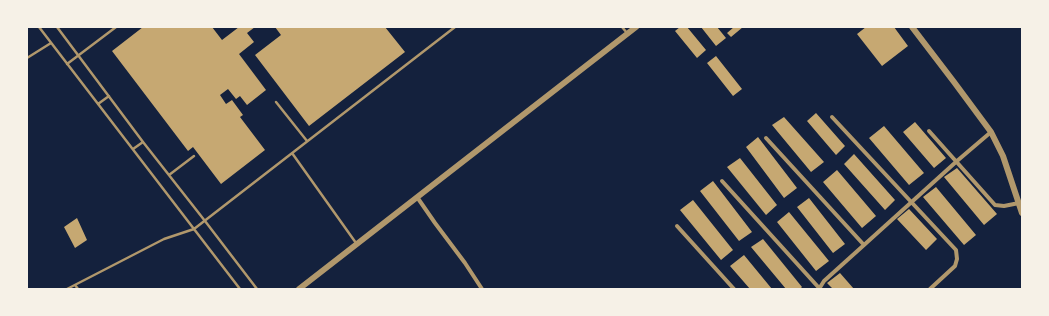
<!DOCTYPE html>
<html>
<head>
<meta charset="utf-8">
<style>
	body { margin:0 }
	#map { position:relative; width:1049px; height:316px; overflow:hidden; background:#14213d; font-family:Ubuntu,sans-serif }
	canvas { display:block }
	.frame { position:absolute; inset:0; border:28px solid #f6f1e7; pointer-events:none }
</style>
</head>
<body>
<div id="map">
<canvas width="1049" height="316"></canvas>
<div class="frame"></div>
</div>
<script>
const c = document.querySelector('canvas').getContext('2d');
c.lineJoin = 'round';
function paint(path, color) {
  c.fillStyle = color;
  c.fill(path, 'evenodd');
}
function shape(rows) {
  const path = new Path2D();
  for (const r of rows) {
    path.moveTo(r[0], r[1]);
    for (let i = 2; i < r.length; i += 2) path.lineTo(r[i], r[i + 1]);
  }
  return path;
}
function strokePath(path, color, width, dash) {
  c.strokeStyle = color;
  c.lineWidth = width;
  c.lineCap = dash ? 'butt' : 'round';
  c.setLineDash(dash || []);
  c.stroke(path);
}
paint(shape([
	[143,27,212,27,222,40,239,27,255,27,247,33,254,42,239,54,266,90,247,105,240,96,236,99,228,89,220,95,226,104,232,100,243,115,240,117,265,150,221,184,193,147,188,151,112,51],
	[275,27,385,27,405,52,309,126,255,55,281,35],
	[680,27,687,27,706,50,697,58,675,31],
	[701,27,717,27,726,38,716,46],
	[734,27,743,27,731,37,727,33],
	[866,27,894,27,908,46,882,66,857,34],
	[716,56,742,89,733,96,707,63],
	[816,113,845,146,836,155,807,121],
	[784,117,824,162,811,172,772,125],
	[915,122,946,158,934,168,903,132],
	[884,126,924,173,909,185,869,138],
	[758,137,797,188,784,198,746,147],
	[854,154,895,200,885,210,844,164],
	[740,158,777,205,766,215,727,167],
	[957,168,997,214,984,225,944,177],
	[837,170,876,216,862,228,823,182],
	[713,181,752,232,739,241,700,191],
	[936,187,976,235,964,245,923,197],
	[809,198,845,244,833,253,797,207],
	[693,200,733,250,721,260,680,210],
	[909,209,937,239,926,250,897,219],
	[789,212,829,261,816,271,777,222],
	[77,218,87,240,75,248,64,227],
	[763,239,802,287,800,289,786,289,751,247],
	[744,255,772,289,750,289,730,266],
	[840,273,854,289,833,289,827,283]
]), '#c6a872');
strokePath(shape([
	[39,27,240,289],
	[57,27,143,142,205,221,257,289],
	[622,27,627,33],
	[27,58,51,43],
	[67,64,116,27],
	[276,102,307,141],
	[98,104,109,96],
	[133,149,143,142],
	[292,153,356,243],
	[169,175,194,156],
	[75,285,78,289],
	[67,289,164,239,194,229,455,27]
]), '#b1986c', 2.5);
strokePath(shape([
	[832,117,956,250,957,259,955,266,930,289],
	[929,131,995,205,1004,206,1019,203],
	[766,138,864,245],
	[722,181,820,289],
	[417,197,435,223,465,263,482,289],
	[677,226,734,289],
	[819,289,824,281,864,245,957,161,991,132]
]), '#b1986c', 4);
strokePath(shape([
	[912,27,954,82,991,132,1003,156,1022,213],
	[299,289,636,27]
]), '#b1986c', 6);
</script>
</body>
</html>
